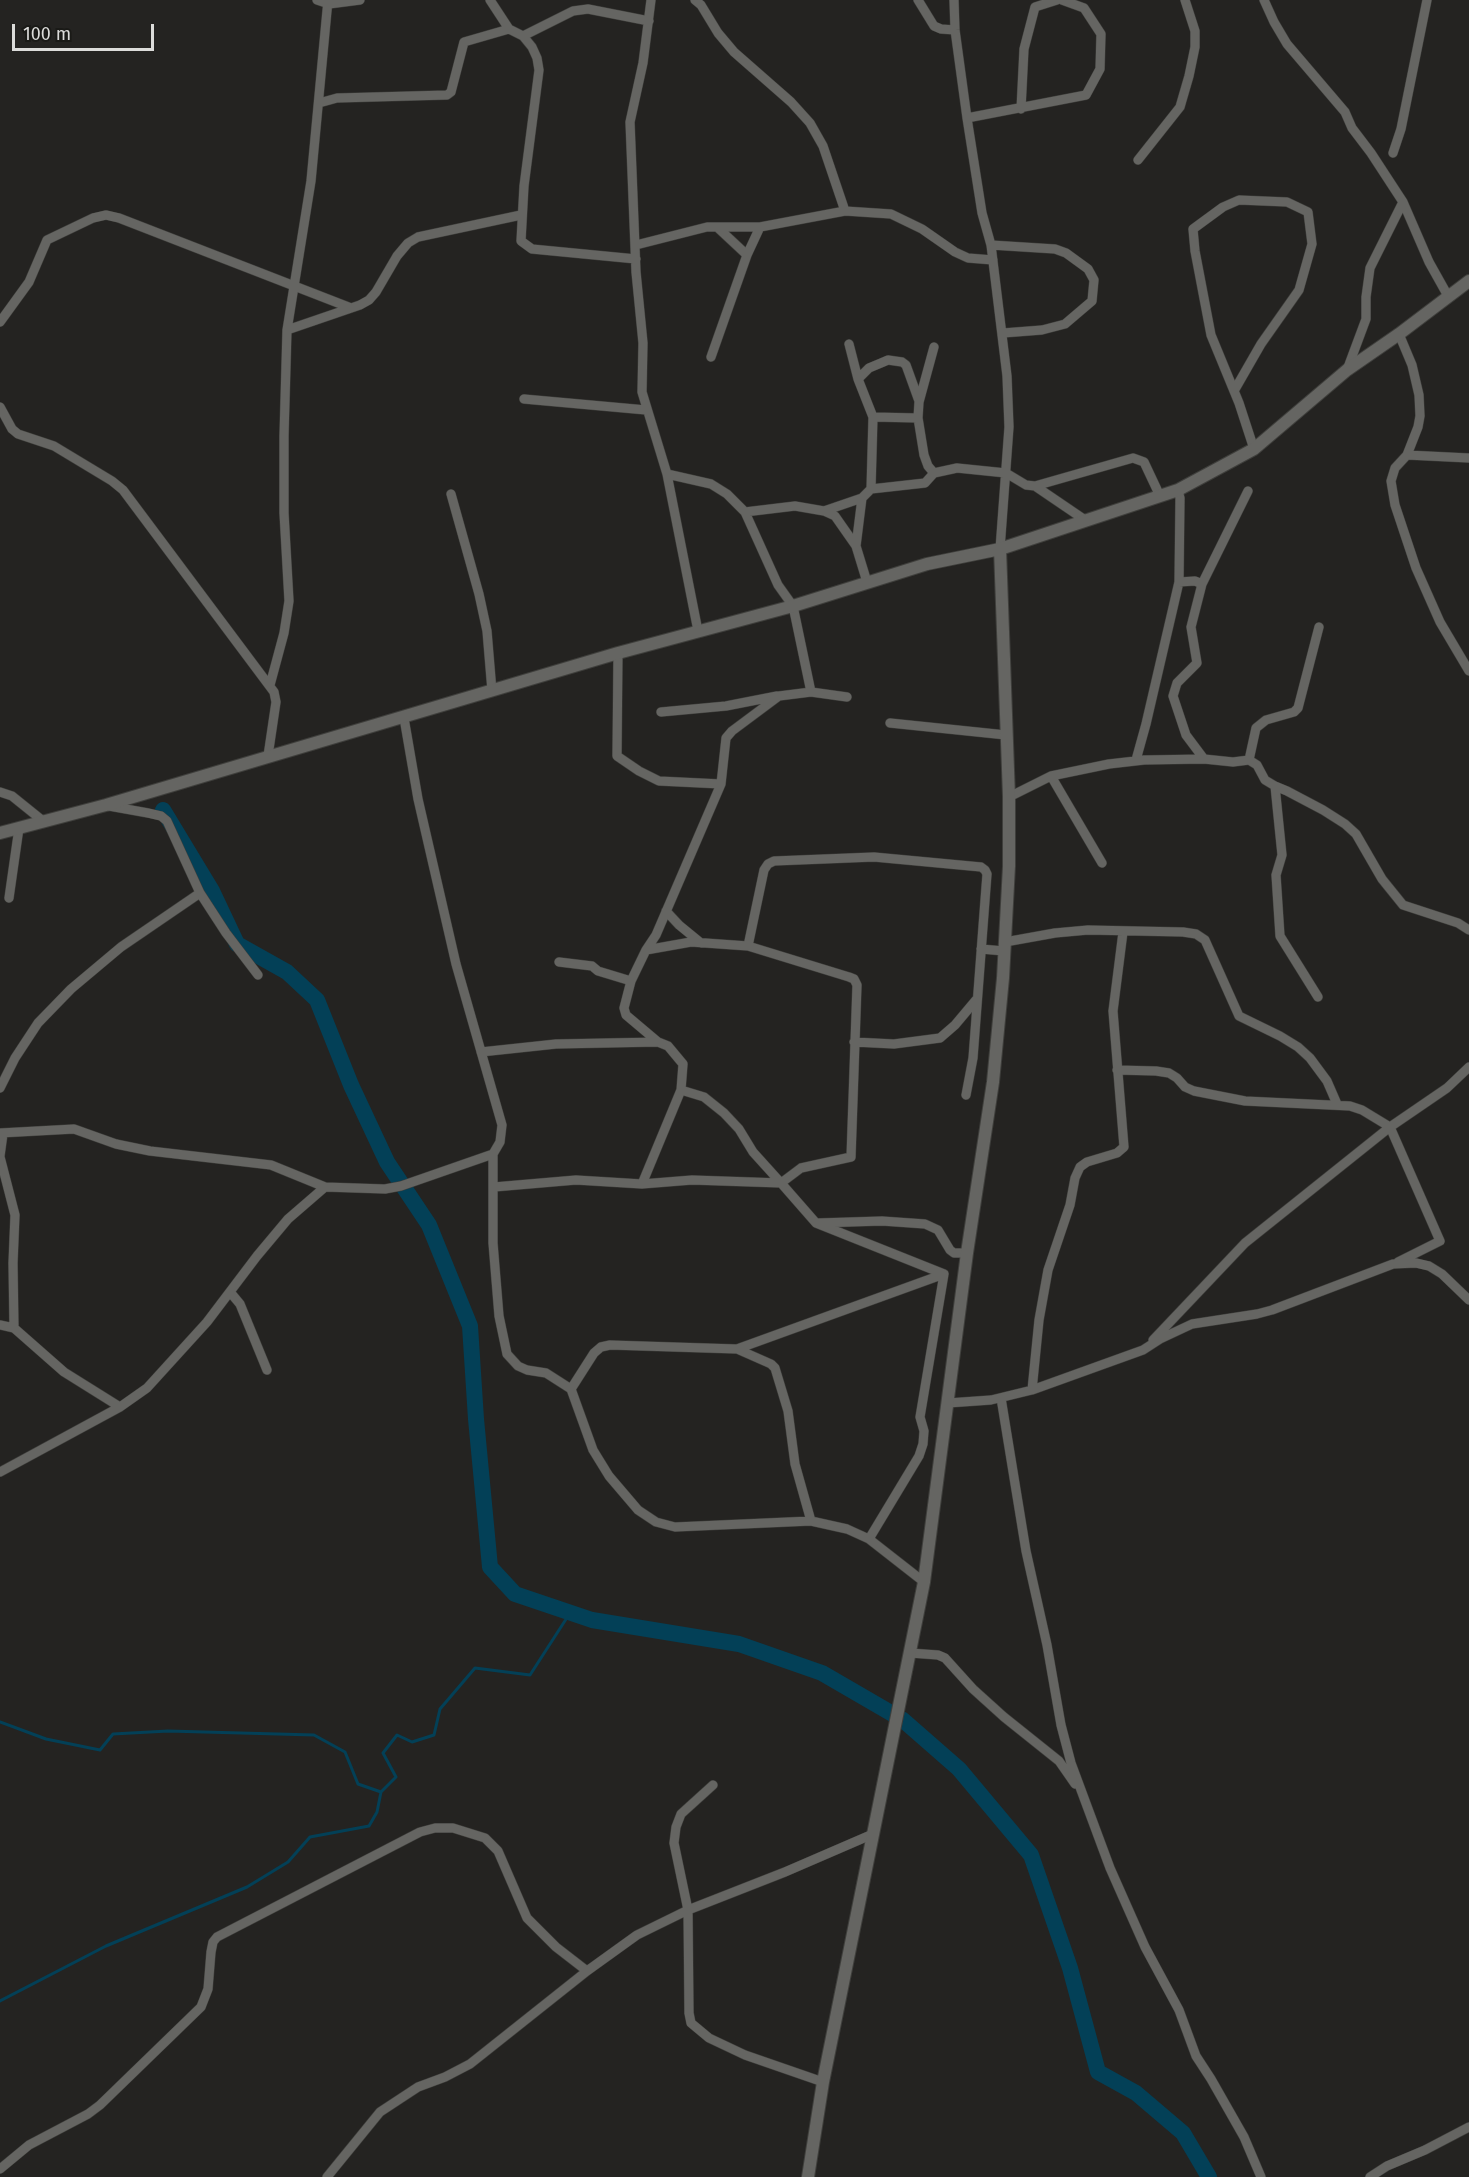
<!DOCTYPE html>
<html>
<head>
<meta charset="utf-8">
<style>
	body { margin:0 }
	#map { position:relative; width:1469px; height:2177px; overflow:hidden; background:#242321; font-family:"Fira Sans",sans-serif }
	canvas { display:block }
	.scale { position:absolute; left:12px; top:24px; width:142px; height:27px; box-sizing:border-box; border:3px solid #dcdcda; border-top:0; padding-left:8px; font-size:18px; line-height:21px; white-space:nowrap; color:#dcdcda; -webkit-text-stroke:4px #1a1a17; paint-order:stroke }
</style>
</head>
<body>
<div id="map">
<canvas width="1469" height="2177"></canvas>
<div class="scale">100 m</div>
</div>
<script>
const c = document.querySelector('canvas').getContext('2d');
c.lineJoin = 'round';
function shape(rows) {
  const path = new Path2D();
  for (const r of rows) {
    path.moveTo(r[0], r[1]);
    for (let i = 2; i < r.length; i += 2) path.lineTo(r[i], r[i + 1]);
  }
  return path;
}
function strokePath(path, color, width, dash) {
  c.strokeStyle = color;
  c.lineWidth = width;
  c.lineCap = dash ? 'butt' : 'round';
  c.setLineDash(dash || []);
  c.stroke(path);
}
strokePath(shape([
	[0,1722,46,1739,100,1750,113,1734,168,1731,314,1735,345,1752,358,1784,381,1792,396,1777,383,1753,397,1735,412,1742,434,1735,440,1709,475,1668,530,1675,570,1613],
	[0,2001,106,1946,247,1887,288,1862,310,1837,369,1826,377,1812,381,1792]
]), '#034057', 3);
strokePath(shape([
	[163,810,212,891,237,944,287,972,317,1000,351,1085,387,1162,429,1225,470,1326,476,1419,490,1567,515,1594,592,1620,739,1644,822,1673,903,1720,959,1769,1031,1855,1070,1968,1098,2072,1136,2093,1183,2133,1209,2177]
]), '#034057', 16);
const minor = shape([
	[317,0,329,4,360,0],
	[490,0,509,29,523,36,532,47,537,58,539,70,524,186,521,241,532,249,636,259],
	[651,0,643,63,630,122,636,272,643,343,642,392,667,474,698,631],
	[695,0,701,5,718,33,734,52,791,102,810,123,823,146,845,211,891,214,922,229,955,252,968,258,993,260],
	[918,0,934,26,941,29,955,30],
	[954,0,955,30,967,118,982,213,991,245,1007,376,1009,427,1000,549],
	[1264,0,1274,22,1287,44,1345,112,1352,128,1371,153,1403,202,1429,262,1448,296],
	[523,36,573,11,588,9,649,21],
	[319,103,337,98,447,95,451,92,464,42,509,29],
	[1021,109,1024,49,1035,7,1057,0],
	[967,118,1086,95,1100,69,1101,34,1084,8,1062,0],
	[1393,153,1401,129,1427,0],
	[1138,160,1180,107,1189,76,1195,47,1195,31,1185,0],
	[717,227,747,255],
	[636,245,707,227,760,227,845,211],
	[991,245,1055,249,1066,253,1088,269,1094,280,1092,301,1065,324,1042,330,1003,333],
	[0,322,29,282,47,240,93,218,106,215,119,218,351,308],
	[287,330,360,305,369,300,376,292,397,256,408,243,418,237,521,215],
	[1399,334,1412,365,1419,395,1420,416,1418,427,1407,455,1395,468,1391,481,1395,505,1416,568,1440,622,1469,671],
	[849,344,858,379,873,417,871,489],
	[934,347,919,402,918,418,924,455,928,466,934,473,957,468,1006,473,1026,485,1035,486,1133,458,1144,462,1160,496],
	[711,357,747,255,760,227],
	[1347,370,1366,319,1366,297,1370,268,1403,202],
	[858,379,869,368,881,363,888,360,902,362,906,365,919,401],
	[1234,391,1261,344,1299,290,1312,244,1308,212,1287,202,1239,200,1223,207,1193,229,1195,251,1211,335,1239,403,1254,449],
	[524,399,646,410],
	[0,407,12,429,18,434,54,446,112,481,123,490,274,692,276,702,268,756],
	[873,417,918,418],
	[1407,455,1469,458],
	[667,474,711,484,727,494,745,512,778,585,793,606,811,692,847,697],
	[1035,486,1085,520],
	[1178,490,1180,498,1179,582,1195,581,1202,584,1191,627,1197,663,1177,683,1173,696,1186,735,1204,759],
	[451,494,479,594,487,631,492,691],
	[862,498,856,546,867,582],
	[824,511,862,498,871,489,925,483,934,473],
	[745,512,795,506,824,511,835,516,856,546],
	[1202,584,1248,491],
	[618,653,617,756,639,771,659,781,721,784],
	[270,685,284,633,289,601,284,513,284,436,287,330,311,181,328,0],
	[661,712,726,706,777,696],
	[404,718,418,799,456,964,502,1125,500,1142,493,1154,493,1243,499,1316,507,1354,518,1366,527,1370,546,1373,571,1389,593,1450,609,1476,638,1510,656,1522,675,1527,811,1521,847,1529,869,1539,924,1582],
	[890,723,1006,735],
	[1136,760,1146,724,1179,582],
	[1249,760,1256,728,1266,720,1294,712,1298,708,1319,627],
	[1051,776,1102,863],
	[1275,786,1282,855,1276,875,1280,936,1318,997],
	[0,792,12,796,43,821],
	[1009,797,1051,776,1109,764,1144,760,1204,759,1233,762,1249,760,1257,765,1265,780,1275,786,1287,791,1323,810,1345,824,1356,834,1382,879,1403,905,1458,923,1469,930],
	[200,893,226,933,258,975],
	[9,898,19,828],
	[666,911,679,925,701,943],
	[1005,942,1055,933,1088,930,1183,932,1196,934,1205,940,1239,1016,1280,1036,1298,1047,1310,1058,1327,1081,1337,1104],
	[748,946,764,870,768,864,774,861,874,857,981,867,985,870,987,874,973,1058,966,1095],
	[981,949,1004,951],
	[646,950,656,935,721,784,726,738,732,731,779,696,811,692],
	[559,962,592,966,598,971,631,981],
	[658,1042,626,1015,624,1008,631,981,646,950,691,942,748,946,849,977,854,979,857,985,851,1157,801,1168,781,1183,816,1223,944,1274,920,1417,924,1431,923,1444,919,1456,869,1539],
	[854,1042,894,1044,940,1038,955,1025,976,1000],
	[481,1052,556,1044,658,1042,668,1046,683,1064,681,1090,642,1184,576,1180,494,1187],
	[1117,1070,1156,1071,1169,1073,1177,1078,1185,1087,1194,1091,1245,1101,1350,1106,1362,1110,1390,1127,1440,1241,1398,1262],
	[0,1088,15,1058,38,1023,71,989,121,947,200,893,167,821,161,816,148,813,109,806],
	[0,1133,74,1129,116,1144,150,1151,271,1165,325,1187,385,1189,401,1186,493,1154],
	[0,1156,3,1134],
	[0,1157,15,1215,13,1263,14,1328],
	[642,1184,692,1180,781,1183,753,1152,739,1129,724,1113,704,1097,681,1090],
	[818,1223,882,1221,925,1224,938,1230,950,1250,954,1253,967,1253],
	[230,1292,240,1304,267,1370],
	[0,1325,14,1328,64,1372,120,1407],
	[1153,1340,1245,1243,1390,1127,1447,1088,1469,1067],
	[737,1349,944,1274],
	[571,1389,594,1353,601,1347,610,1345,737,1349,771,1364,775,1368,788,1411,795,1464,811,1521],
	[1032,1390,1039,1320,1048,1270,1070,1205,1075,1178,1080,1167,1087,1162,1117,1153,1124,1147,1113,1011,1123,932],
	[1001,1398,1026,1551,1047,1645,1061,1725,1071,1763,1110,1868,1145,1947,1179,2010,1196,2056,1211,2079,1244,2137,1261,2177],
	[948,1403,991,1400,1032,1390,1143,1350,1160,1339,1192,1324,1257,1314,1272,1310,1393,1264,1416,1263,1429,1266,1442,1274,1469,1300],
	[0,1472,120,1407,147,1388,207,1322,257,1256,288,1219,325,1187],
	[910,1653,938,1655,945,1658,973,1689,1004,1717,1059,1761,1075,1784],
	[713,1785,681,1814,676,1827,674,1843,688,1910,689,2013,691,2023,709,2038,745,2055,823,2082],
	[0,2169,29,2145,88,2114,100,2105,201,2007,208,1989,211,1952,213,1942,217,1937,420,1832,435,1828,453,1828,485,1838,498,1851,527,1918,556,1947,587,1971,637,1935,688,1910,785,1872,873,1834],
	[327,2177,380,2112,418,2087,445,2077,470,2064,587,1971],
	[1370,2177,1387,2166,1425,2150,1469,2127]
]);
const tertiary = shape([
	[0,833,106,805,618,653,793,606,927,564,1000,549,1178,490,1254,449,1347,370,1399,334,1469,281],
	[808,2177,823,2082,924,1582,967,1253,993,1082,1003,978,1009,866,1009,797,1000,549]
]);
strokePath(minor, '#3f3f3c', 10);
strokePath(tertiary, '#3f3f3c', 14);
strokePath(minor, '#656562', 9);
strokePath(tertiary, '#656562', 12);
</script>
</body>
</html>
